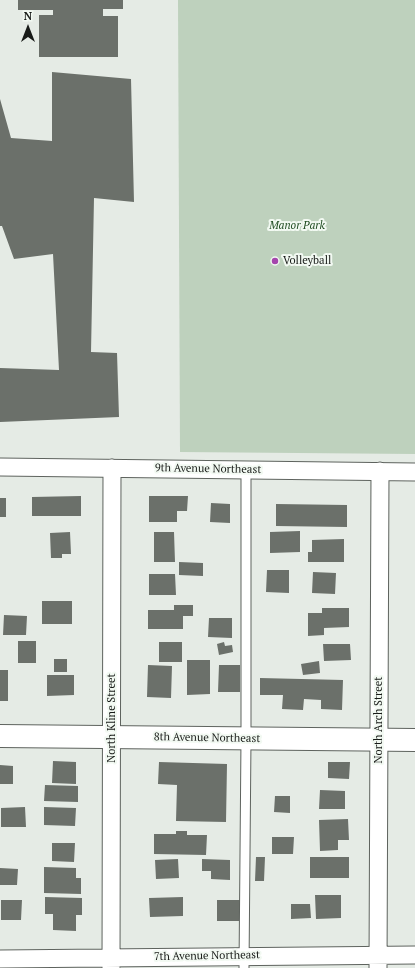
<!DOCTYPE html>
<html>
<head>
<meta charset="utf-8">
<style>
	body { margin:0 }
	#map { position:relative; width:415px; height:968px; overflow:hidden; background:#e5ebe5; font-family:"PT Serif",serif }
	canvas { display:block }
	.north { position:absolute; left:8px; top:8px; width:40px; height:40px; -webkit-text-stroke:3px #f2f9f2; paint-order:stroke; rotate:0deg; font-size:11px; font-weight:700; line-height:16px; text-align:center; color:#181b18 }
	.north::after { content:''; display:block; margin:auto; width:14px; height:18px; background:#181b18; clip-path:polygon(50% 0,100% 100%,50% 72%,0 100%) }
</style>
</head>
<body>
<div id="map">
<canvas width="415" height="968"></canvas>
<div class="north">N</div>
</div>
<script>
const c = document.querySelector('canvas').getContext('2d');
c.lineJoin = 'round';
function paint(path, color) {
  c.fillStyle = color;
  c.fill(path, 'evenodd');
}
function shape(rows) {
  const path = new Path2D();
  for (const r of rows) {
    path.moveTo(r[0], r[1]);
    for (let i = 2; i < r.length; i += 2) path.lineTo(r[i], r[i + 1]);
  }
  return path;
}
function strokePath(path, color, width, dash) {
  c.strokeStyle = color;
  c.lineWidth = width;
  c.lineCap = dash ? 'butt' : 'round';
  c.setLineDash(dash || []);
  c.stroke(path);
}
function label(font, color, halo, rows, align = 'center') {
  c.font = font + ' "PT Serif",serif';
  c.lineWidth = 4;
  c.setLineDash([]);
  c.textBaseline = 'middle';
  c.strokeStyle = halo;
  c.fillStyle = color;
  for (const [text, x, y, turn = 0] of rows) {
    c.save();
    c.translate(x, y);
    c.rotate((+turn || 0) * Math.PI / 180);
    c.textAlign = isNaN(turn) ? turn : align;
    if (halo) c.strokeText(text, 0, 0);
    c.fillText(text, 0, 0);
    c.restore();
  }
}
paint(shape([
	[178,0,415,0,415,454,180,452]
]), '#bed1bd');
paint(shape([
	[18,0,123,0,123,9,103,9,103,16,118,16,118,57,39,57,39,15,53,15,53,10,18,10],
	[52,72,131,79,134,202,94,198,91,352,117,353,119,417,0,422,0,368,59,370,53,254,14,259,2,226,0,226,0,99,11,138,52,141],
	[81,496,81,516,32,516,32,497],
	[149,496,188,496,187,511,177,511,177,522,149,522],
	[0,498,6,498,6,517,0,517],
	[211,503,230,504,230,523,210,522],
	[276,504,347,505,347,527,276,526],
	[300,531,300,552,270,553,270,532],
	[70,532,71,554,62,554,62,558,51,558,50,533],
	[154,532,174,532,175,562,154,562],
	[344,539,344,562,308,562,308,552,312,552,312,540],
	[179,562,203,563,203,576,179,575],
	[267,570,289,570,289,593,266,592],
	[313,572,336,573,335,594,312,593],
	[149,574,175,574,176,595,149,595],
	[42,601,72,601,72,624,42,624],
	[174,605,193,605,193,616,183,616,183,629,148,629,148,610,174,610],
	[322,608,349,608,349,627,324,628,324,635,308,636,308,613,322,613],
	[4,615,27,616,26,635,3,635],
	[209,618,232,618,232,638,208,637],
	[18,641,36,641,36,663,18,663],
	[159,642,182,642,182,662,159,662],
	[224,642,225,646,232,645,233,652,219,655,217,644],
	[323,644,350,644,351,660,324,661],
	[54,659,67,659,67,672,54,672],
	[187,660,210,660,210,694,187,695],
	[319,661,320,673,303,675,301,664],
	[148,665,172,666,171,698,147,697],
	[219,665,240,665,240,692,218,692],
	[0,670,8,670,8,701,0,701],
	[47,675,74,675,74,695,47,696],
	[260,678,343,680,342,710,321,709,321,700,304,699,303,710,282,709,283,695,260,695],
	[53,761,76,762,76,784,52,783],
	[159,762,227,764,226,822,176,821,177,785,158,784],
	[328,762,350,762,349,779,328,778],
	[0,765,13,766,13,784,0,784],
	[45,785,78,786,78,802,44,801],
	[320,790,345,791,345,809,319,809],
	[275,796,290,796,290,813,274,812],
	[25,807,26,827,1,827,1,808],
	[44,807,76,808,75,826,44,825],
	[348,819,349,840,338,840,338,850,320,851,319,820],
	[176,831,187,831,187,835,207,835,206,855,154,854,154,834,176,834],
	[272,837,294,837,293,854,272,854],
	[52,843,75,843,74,862,52,861],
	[256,857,265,857,264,881,255,881],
	[310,857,349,857,349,878,310,878],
	[178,859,179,878,156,879,155,860],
	[202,859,230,860,230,880,211,879,211,871,202,871],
	[44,867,76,868,76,878,81,878,81,894,44,893],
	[0,868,18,869,17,885,0,885],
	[315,895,341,895,341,918,316,919],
	[45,897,82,898,82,915,76,915,76,931,53,930,53,914,45,914],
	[183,897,183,916,150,917,149,898],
	[1,900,22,900,21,920,1,920],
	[217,900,241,900,241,921,217,921],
	[291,904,310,904,311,918,291,919]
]), '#6b706a');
const lane = shape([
	[244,968,246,739,246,469]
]);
const street = shape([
	[0,467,415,472],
	[0,959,415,955],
	[111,968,112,468],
	[378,968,380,471]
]);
const secondary = shape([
	[0,736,415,740]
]);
strokePath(lane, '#5e635e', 11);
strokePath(street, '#5e635e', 19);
strokePath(secondary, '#5e635e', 24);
strokePath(lane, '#fff', 9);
strokePath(street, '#fff', 17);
strokePath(secondary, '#fff', 22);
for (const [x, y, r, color] of [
	[275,261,4,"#a545ad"]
]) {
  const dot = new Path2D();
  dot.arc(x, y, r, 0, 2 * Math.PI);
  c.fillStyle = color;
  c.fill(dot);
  strokePath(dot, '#f2f9f2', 1.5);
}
label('italic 11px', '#1f4c21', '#f2f9f2', [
	["Manor Park",297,226]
]);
label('11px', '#181b18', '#f2f9f2', [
	["Volleyball",283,261]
], 'left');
label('11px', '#181b18', '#f2f9f2', [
	["9th Avenue Northeast",208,469,1],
	["North Kline Street",112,718,-90],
	["North Arch Street",379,720,-90],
	["8th Avenue Northeast",207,738,1],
	["7th Avenue Northeast",207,956,-1]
]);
</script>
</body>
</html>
